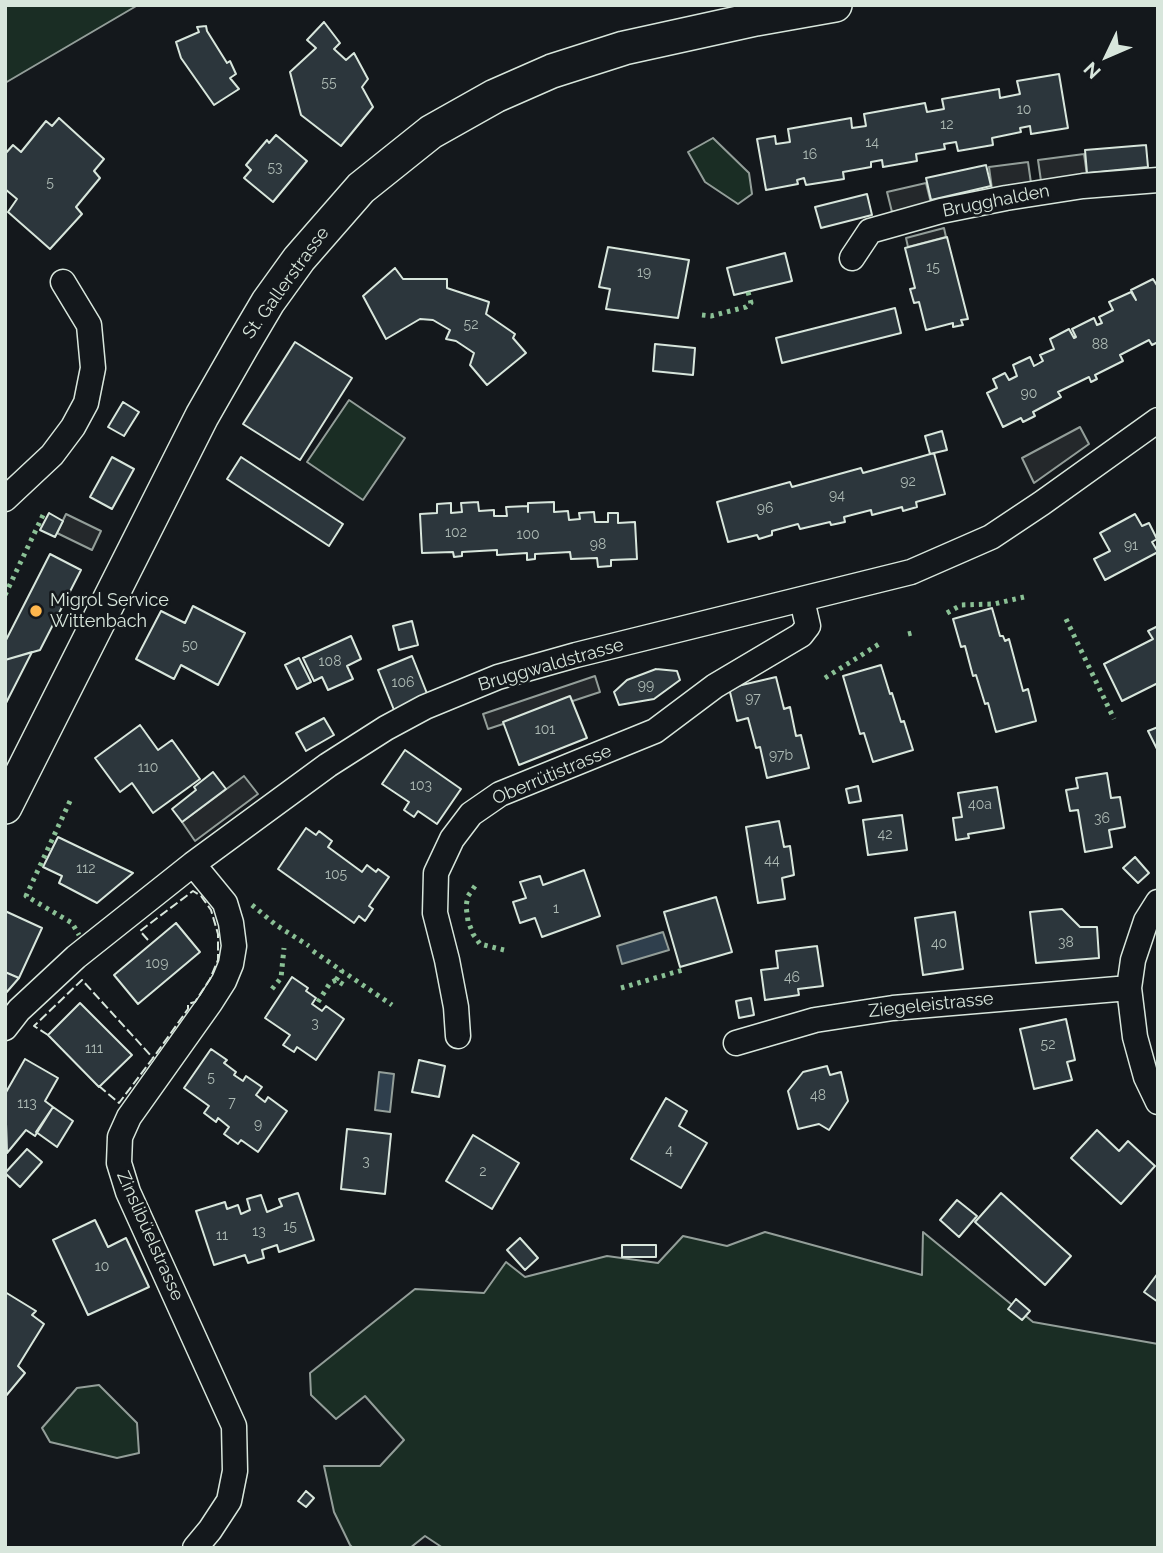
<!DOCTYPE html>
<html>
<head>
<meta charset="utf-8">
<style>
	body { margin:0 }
	#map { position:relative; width:1163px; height:1553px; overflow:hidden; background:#14181c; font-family:Raleway,sans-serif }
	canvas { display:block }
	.frame { position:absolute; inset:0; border:7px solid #d8e6dc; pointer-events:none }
	.north { position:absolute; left:1072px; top:21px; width:70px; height:70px; -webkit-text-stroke:5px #14181c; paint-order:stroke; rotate:226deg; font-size:19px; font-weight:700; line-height:28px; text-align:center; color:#d8e6dc }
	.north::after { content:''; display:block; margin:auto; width:24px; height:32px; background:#d8e6dc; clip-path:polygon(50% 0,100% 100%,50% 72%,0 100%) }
</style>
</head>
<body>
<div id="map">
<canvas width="1163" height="1553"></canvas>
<div class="frame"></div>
<div class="north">N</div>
</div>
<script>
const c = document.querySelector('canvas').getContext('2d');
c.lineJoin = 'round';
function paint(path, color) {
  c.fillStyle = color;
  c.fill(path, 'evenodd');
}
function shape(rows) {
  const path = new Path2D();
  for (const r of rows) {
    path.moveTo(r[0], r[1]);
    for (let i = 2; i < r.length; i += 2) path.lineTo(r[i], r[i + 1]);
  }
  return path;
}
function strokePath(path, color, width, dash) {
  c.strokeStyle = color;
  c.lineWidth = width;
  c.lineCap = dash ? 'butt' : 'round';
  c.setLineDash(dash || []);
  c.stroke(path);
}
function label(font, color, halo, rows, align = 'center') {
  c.font = font + ' Raleway,sans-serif';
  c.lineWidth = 5;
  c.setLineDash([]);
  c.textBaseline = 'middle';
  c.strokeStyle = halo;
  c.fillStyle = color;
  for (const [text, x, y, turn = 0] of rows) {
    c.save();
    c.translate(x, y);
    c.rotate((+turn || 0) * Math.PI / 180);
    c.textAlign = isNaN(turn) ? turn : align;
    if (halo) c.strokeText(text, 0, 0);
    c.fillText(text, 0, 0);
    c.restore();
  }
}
const green = shape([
	[5,5,138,5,5,83,5,5],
	[713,138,749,173,752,194,738,204,705,182,688,152,713,138],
	[349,400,405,438,363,500,307,462,349,400],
	[765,1232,922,1275,923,1232,1033,1322,1158,1344,1158,1548,443,1548,425,1536,410,1548,353,1548,350,1545,334,1512,324,1466,380,1466,404,1440,365,1396,336,1419,311,1395,310,1373,415,1289,484,1293,506,1262,525,1277,607,1256,658,1263,683,1236,727,1246,765,1232],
	[99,1385,137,1423,139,1453,117,1458,50,1442,42,1428,77,1388,99,1385]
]);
paint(green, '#1a2d24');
strokePath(green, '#939e99', 2);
const parking = shape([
	[1084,154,1087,175,1041,181,1038,160,1084,154],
	[1028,162,1031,183,992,189,989,167,1028,162],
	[926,183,931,203,892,212,887,192,926,183],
	[944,228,946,237,908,247,906,238,944,228],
	[1080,427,1089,444,1034,483,1022,458,1080,427],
	[66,514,101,531,92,550,57,533,66,514],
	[595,676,600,692,488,729,483,714,595,676],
	[244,776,258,794,195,841,182,822,244,776]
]);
paint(parking, '#24282b');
strokePath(parking, '#939e99', 2);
const water = shape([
	[663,932,669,950,622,964,617,946,663,932],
	[379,1072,394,1074,390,1112,375,1110,379,1072]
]);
paint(water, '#2f3f4d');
strokePath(water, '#939e99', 2);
const building = shape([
	[324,22,340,43,334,49,346,60,354,53,368,79,362,87,373,107,341,146,301,115,290,72,316,48,307,40,324,22],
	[206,26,207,31,227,63,230,61,236,74,230,78,239,89,214,105,181,58,176,42,199,32,197,27,206,26],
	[1059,74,1068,128,1031,134,1030,126,1020,128,1021,132,992,138,993,145,958,151,956,142,944,144,945,149,916,154,917,161,883,167,882,160,871,162,871,167,843,172,844,179,806,185,804,178,797,180,798,184,766,190,757,139,775,136,776,144,790,142,788,129,851,118,852,128,866,126,864,114,925,103,927,112,944,109,942,99,999,89,1000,98,1020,94,1017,81,1059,74],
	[59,118,104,159,94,171,100,178,76,207,82,214,50,249,8,212,17,199,5,189,5,154,13,145,21,152,46,121,52,126,59,118],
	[276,135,307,161,273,202,244,178,251,170,246,165,267,140,269,143,276,135],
	[1146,145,1148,167,1087,173,1085,150,1146,145],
	[986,165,991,186,931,200,926,178,986,165],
	[867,194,872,215,821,228,815,207,867,194],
	[947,237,968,319,961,320,963,325,953,327,953,323,926,330,919,302,914,303,910,289,915,288,905,248,947,237],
	[608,247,689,260,678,318,606,309,610,289,599,287,608,247],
	[785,253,792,281,734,295,727,268,785,253],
	[395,268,403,279,447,279,447,288,489,302,486,314,515,334,513,338,526,353,487,385,470,365,474,353,456,341,446,339,450,330,433,320,420,319,386,339,363,296,395,268],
	[1153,279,1158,287,1158,342,1152,345,1149,340,1120,355,1123,361,1095,375,1097,379,1091,382,1089,377,1058,392,1061,397,1033,412,1035,416,1023,422,1021,418,1003,427,987,393,997,388,993,379,1005,373,1009,380,1017,376,1013,365,1030,357,1034,366,1043,361,1040,355,1054,349,1050,339,1069,329,1074,338,1076,337,1072,329,1094,318,1097,325,1102,323,1099,317,1113,310,1109,302,1131,292,1136,300,1131,290,1153,279],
	[895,308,901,333,782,363,776,338,895,308],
	[295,342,352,378,300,460,243,424,295,342],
	[655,344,695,348,693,375,653,371,655,344],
	[123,402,139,412,124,436,108,427,123,402],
	[942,431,947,450,930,454,925,436,942,431],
	[934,453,945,494,916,502,917,507,903,511,902,507,872,515,871,510,844,517,845,522,831,525,830,522,800,529,798,524,772,531,772,535,759,539,757,535,728,542,717,502,790,482,792,487,861,468,863,473,934,453],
	[112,457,134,469,112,509,90,497,112,457],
	[241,457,343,524,329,546,227,479,241,457],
	[478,502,479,511,494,510,494,516,507,516,506,507,528,506,528,512,528,503,554,502,554,512,568,511,569,520,580,519,579,513,594,512,595,522,608,522,608,513,618,513,618,523,635,522,637,559,611,560,611,566,598,567,597,558,571,559,570,552,535,554,535,559,527,560,527,553,497,555,497,550,462,552,462,556,454,557,453,552,422,553,420,514,437,513,437,504,451,503,451,513,462,512,461,503,478,502],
	[49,513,63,521,55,537,40,530,49,513],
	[1135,514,1142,526,1149,523,1157,539,1152,542,1158,552,1105,580,1094,559,1110,551,1100,533,1135,514],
	[50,554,81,570,40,650,5,660,5,642,50,554],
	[193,606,245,633,218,685,181,665,174,679,136,659,161,611,185,623,193,606],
	[992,608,1000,636,1003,636,1005,641,1009,639,1023,691,1028,689,1036,721,996,732,988,703,985,704,976,675,973,676,965,646,961,647,953,619,992,608],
	[412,621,418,645,399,650,393,626,412,621],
	[1158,626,1158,683,1122,701,1104,664,1153,639,1148,631,1158,626],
	[351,636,361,659,347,666,353,679,328,690,322,677,314,681,303,658,351,636],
	[32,652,5,705,5,660,32,652],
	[412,656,428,696,394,710,378,670,412,656],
	[299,658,311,682,297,689,285,665,299,658],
	[881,665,890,694,892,693,901,722,904,721,913,750,873,762,864,733,860,734,843,676,881,665],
	[656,669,677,671,680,680,654,699,619,705,614,692,627,680,656,669],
	[776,677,784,709,790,707,796,736,801,735,809,768,767,778,760,747,756,748,748,718,737,721,729,688,776,677],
	[570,696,587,738,519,765,503,722,570,696],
	[324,718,334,735,306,751,296,733,324,718],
	[140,725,158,750,172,740,200,779,153,813,132,783,120,792,95,758,140,725],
	[1158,727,1158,751,1148,731,1158,727],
	[405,750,461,789,437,824,418,811,414,817,404,810,409,802,382,784,405,750],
	[213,772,226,789,182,822,172,809,196,790,194,787,213,772],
	[1107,773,1111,798,1120,797,1125,827,1109,830,1112,847,1085,852,1078,810,1070,811,1066,790,1078,788,1076,778,1107,773],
	[858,786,861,801,849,803,846,789,858,786],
	[997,787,1004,828,968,834,969,838,956,840,953,818,962,817,958,793,997,787],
	[902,815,907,850,868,855,863,820,902,815],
	[779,821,784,847,790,846,794,875,782,878,785,899,758,903,746,827,779,821],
	[306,828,316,835,319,831,332,841,328,847,362,872,367,865,376,872,378,869,389,877,369,906,373,909,365,921,359,916,354,923,278,869,306,828],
	[58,837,133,873,97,903,59,883,62,876,43,867,58,837],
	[1135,857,1149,873,1138,883,1123,868,1135,857],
	[584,870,600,916,542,937,535,918,520,923,513,902,526,898,520,882,540,876,543,885,584,870],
	[716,897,732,952,680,967,664,912,716,897],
	[1062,909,1080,927,1097,927,1099,958,1036,963,1030,912,1062,909],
	[5,911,42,928,19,978,5,972,5,911],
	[955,912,963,969,923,975,915,918,955,912],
	[176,923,200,952,138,1004,114,975,176,923],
	[817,946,823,986,798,989,799,995,765,1000,761,970,778,968,776,951,817,946],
	[5,972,19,978,5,994,5,972],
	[292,977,308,988,306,991,316,998,312,1004,322,1011,326,1006,344,1019,316,1060,297,1047,294,1052,283,1045,290,1035,265,1018,292,977],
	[751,998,754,1015,739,1018,736,1001,751,998],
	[80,1003,132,1055,99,1087,48,1035,80,1003],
	[1066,1019,1075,1060,1067,1062,1072,1080,1034,1089,1020,1029,1066,1019],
	[211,1049,227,1060,224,1063,236,1072,234,1075,243,1081,246,1076,262,1087,256,1095,265,1102,268,1097,287,1111,258,1152,241,1140,238,1144,224,1134,229,1127,218,1118,216,1122,204,1113,209,1106,184,1088,211,1049],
	[25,1059,58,1078,45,1101,53,1107,35,1136,26,1130,7,1153,5,1094,25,1059],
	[419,1060,445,1066,439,1097,412,1092,419,1060],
	[827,1066,830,1075,841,1072,848,1101,829,1130,819,1124,798,1129,788,1091,803,1072,827,1066],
	[666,1098,687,1111,679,1126,707,1143,681,1188,631,1159,666,1098],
	[53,1107,73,1121,57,1147,36,1132,53,1107],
	[347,1129,391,1134,385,1194,341,1189,347,1129],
	[1097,1130,1119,1151,1128,1141,1155,1166,1121,1204,1071,1158,1097,1130],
	[473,1135,519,1163,492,1209,446,1181,473,1135],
	[27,1149,42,1162,20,1187,5,1173,27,1149],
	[298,1193,314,1240,279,1252,277,1245,262,1250,264,1258,248,1263,245,1255,214,1265,196,1211,225,1202,227,1209,238,1205,241,1214,250,1210,247,1199,261,1195,267,1212,282,1206,279,1199,298,1193],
	[1001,1193,1071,1256,1045,1285,975,1222,1001,1193],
	[957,1200,977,1216,959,1237,940,1220,957,1200],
	[95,1220,108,1247,126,1238,149,1287,88,1315,53,1240,95,1220],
	[520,1238,538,1258,525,1270,507,1250,520,1238],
	[622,1245,656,1245,656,1257,622,1257,622,1245],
	[1158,1273,1158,1302,1144,1292,1158,1273],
	[5,1292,36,1311,32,1315,44,1324,18,1366,25,1373,5,1397,5,1292],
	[1016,1299,1030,1311,1022,1320,1008,1309,1016,1299],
	[306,1491,314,1498,306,1507,298,1501,306,1491]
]);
paint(building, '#2c363c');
strokePath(building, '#d8e6dc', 2);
const street = shape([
	[852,258,870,231,941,211,1006,198,1083,186,1158,180],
	[5,499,52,455,73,427,86,403,93,368,89,325,63,282],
	[193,864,225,903,231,923,234,946,231,964,224,981,210,1003,129,1117,120,1137,119,1163,128,1192,234,1426,235,1471,229,1501,210,1530,195,1548],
	[1158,902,1146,921,1133,960,1129,988,1135,1037,1146,1077,1158,1102],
	[5,1028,19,1010,76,957,193,864,328,765,386,728,425,707,498,677,576,655,911,572,991,537,1042,503,1158,420],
	[458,1036,456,1007,447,960,435,913,436,873,452,839,471,814,500,794,655,731,715,686,801,635,808,626,802,600],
	[736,1043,815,1020,893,1008,1129,988]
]);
const secondary = shape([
	[5,807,202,416,242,346,268,302,299,259,361,188,431,132,495,96,552,71,624,48,756,19,835,5]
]);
strokePath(street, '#d8e6dc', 27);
strokePath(secondary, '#d8e6dc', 36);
strokePath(street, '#14181c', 24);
strokePath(secondary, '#14181c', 33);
strokePath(shape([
	[702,315,711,316,746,307,751,303,748,292],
	[5,595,44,513],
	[947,613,961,605,994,604,1024,597],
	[1066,619,1114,719],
	[908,634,916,632],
	[825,678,879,644],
	[70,801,26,896,72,923,79,935],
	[475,886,468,896,466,906,468,921,473,934,480,944,504,950],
	[252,905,276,925,309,946],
	[313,951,342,971,336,980,344,985],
	[348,975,392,1005],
	[621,988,686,969],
	[272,989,281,978,284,948],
	[318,1002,330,983,336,980]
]), '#8ac095', 5, [3.5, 5]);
strokePath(shape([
	[148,940,140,931,193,891,201,896,211,910,218,934,218,960,210,979,195,1002,188,1004,188,1009,153,1058],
	[48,1035,34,1026,82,980,153,1058,119,1103,99,1086]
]), '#d8e6dc', 2, [9, 3.5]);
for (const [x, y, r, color] of [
	[36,611,7,"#ffb74d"]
]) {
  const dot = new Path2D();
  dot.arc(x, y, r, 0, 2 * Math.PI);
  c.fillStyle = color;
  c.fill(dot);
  strokePath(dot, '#14181c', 2.5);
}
label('14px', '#adbab4', null, [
	["55",329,83],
	["10",1024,110],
	["12",947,125],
	["14",872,143],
	["16",810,155],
	["53",275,168],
	["5",50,183],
	["15",933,268],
	["19",644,273],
	["52",471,325],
	["88",1100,345],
	["90",1029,394],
	["92",908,482],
	["94",837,496],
	["96",765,509],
	["102",456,533],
	["100",528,535],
	["98",598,545],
	["91",1131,546],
	["50",190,646],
	["108",330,662],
	["106",403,683],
	["99",646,686],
	["97",753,699],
	["101",545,730],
	["97b",781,756],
	["110",148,768],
	["103",421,786],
	["40a",980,805],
	["36",1102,819],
	["42",885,835],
	["44",772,861],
	["112",86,869],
	["105",336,875],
	["1",556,909],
	["38",1066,943],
	["40",939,944],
	["109",157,964],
	["46",792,978],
	["3",315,1024],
	["52",1048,1045],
	["111",94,1049],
	["5",211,1078],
	["48",818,1096],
	["7",232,1103],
	["113",27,1104],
	["9",258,1125],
	["4",669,1151],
	["3",366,1162],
	["2",483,1172],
	["15",290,1227],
	["13",259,1232],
	["11",222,1236],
	["10",102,1267]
]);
label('18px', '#d8e6dc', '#14181c', [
	["Brugghalden",996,201,-11],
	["St. Gallerstrasse",286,283,-54],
	["Bruggwaldstrasse",551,665,-16],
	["Oberrütistrasse",552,775,-23],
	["Ziegeleistrasse",931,1005,-6],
	["Zinslibüelstrasse",150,1236,66]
]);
label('18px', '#d8e6dc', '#14181c', [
	["Migrol Service",50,601],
	["Wittenbach",50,622]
], 'left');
</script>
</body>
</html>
